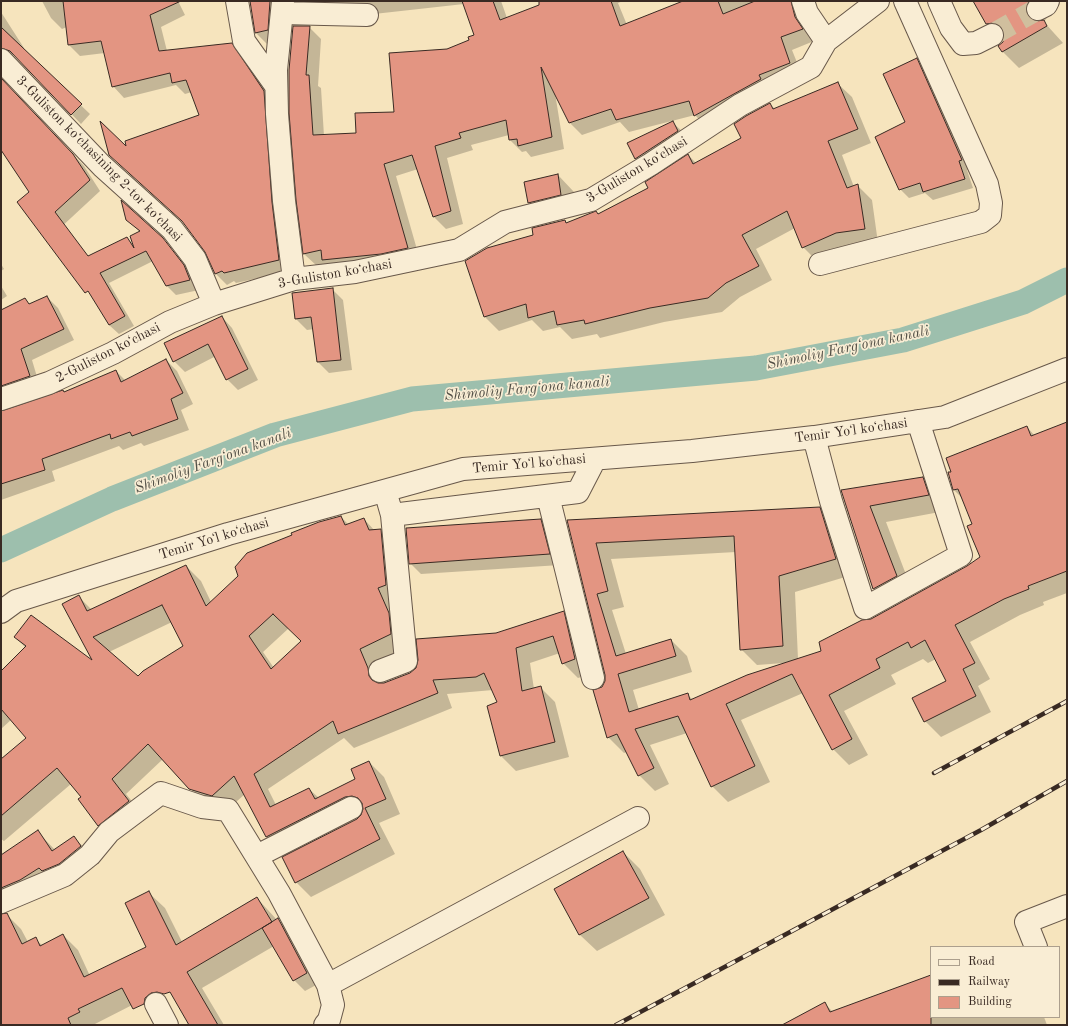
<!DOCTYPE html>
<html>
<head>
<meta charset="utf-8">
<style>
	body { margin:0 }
	#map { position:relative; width:1068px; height:1026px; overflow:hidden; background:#f6e4bd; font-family:"Old Standard TT",serif }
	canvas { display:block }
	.frame { position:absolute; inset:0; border:2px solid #392a23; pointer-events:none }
	.legend { position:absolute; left:930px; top:946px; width:130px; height:72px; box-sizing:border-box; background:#f9edd4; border:1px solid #ac9f8d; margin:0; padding:5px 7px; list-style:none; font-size:12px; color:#392a23 }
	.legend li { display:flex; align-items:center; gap:8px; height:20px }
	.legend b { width:20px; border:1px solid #ac9f8d }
</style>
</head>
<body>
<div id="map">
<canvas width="1068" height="1026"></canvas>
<div class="frame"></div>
<ul class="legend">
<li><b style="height:5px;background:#f9edd4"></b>Road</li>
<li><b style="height:5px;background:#392a23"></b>Railway</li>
<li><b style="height:11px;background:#e39582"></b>Building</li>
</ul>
</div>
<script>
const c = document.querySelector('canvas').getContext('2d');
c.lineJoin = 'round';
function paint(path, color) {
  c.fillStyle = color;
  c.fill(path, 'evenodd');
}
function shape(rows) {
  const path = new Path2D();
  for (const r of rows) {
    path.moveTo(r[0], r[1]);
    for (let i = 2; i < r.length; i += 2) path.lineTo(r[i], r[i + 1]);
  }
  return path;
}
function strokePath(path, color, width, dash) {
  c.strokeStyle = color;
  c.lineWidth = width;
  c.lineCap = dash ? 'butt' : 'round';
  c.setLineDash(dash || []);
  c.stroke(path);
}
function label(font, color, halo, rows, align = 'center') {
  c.font = font + ' "Old Standard TT",serif';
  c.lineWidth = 3.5;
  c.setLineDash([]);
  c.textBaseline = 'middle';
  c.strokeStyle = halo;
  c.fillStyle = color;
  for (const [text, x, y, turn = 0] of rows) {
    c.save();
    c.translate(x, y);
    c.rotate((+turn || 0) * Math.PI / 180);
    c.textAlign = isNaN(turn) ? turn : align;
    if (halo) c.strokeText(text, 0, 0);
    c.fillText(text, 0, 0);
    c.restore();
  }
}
paint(shape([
	[42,1,178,1,185,15,161,27,167,51,231,44,243,55,275,103,290,271,236,283,234,281,227,285,216,274,206,251,128,149,200,116,192,92,185,94,176,85,124,98,113,86,105,53,80,56,69,45,67,27,62,29,51,18],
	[251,1,293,1,268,45,256,33],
	[297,1,501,1,507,18,540,5,540,1,623,1,618,3,627,25,683,1,799,1,814,41,792,50,802,75,707,128,695,115,629,132,620,122,582,135,570,123,555,93,564,149,531,157,526,151,522,152,510,140,509,135,471,145,473,150,447,158,463,224,446,229,434,217,418,169,396,176,420,260,335,272,327,264,317,266,304,254,297,200,290,113,309,27,321,39,318,86,321,88,324,136,357,134,395,113,448,50,471,40,475,35,464,4,374,14,308,13],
	[974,1,1039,1,1048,16,1044,22,1063,43,1019,68,1002,51,1004,41,987,24],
	[1,12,24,48,22,49,90,114,81,124,14,54,1,61],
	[917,60,925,68,970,169,967,170,973,188,933,200,925,193,909,198,900,189,906,122],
	[837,83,852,97,871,143,842,155,854,187,858,186,872,200,878,243,817,261,803,247,795,228,756,249,772,280,740,297,722,312,664,322,600,338,597,334,572,339,560,327,543,331,532,320,499,331,485,317,534,236,565,221,568,224,599,215,649,188,688,155,696,163,742,138,770,104,775,109],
	[1,89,18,96,84,166,100,191,58,230,1,149],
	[672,122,684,133,646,170,635,159],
	[558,175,574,192,577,211,545,219,529,203],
	[127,219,162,238,194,276,199,290,176,295,166,285,153,261,109,283,134,326,119,334,109,325,85,283,127,239,134,246,140,232],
	[1,264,4,269,1,271],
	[1,286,7,296,1,300],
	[332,289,343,300,352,370,329,373,318,362,314,329,307,330,296,319],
	[47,297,58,308,74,340,32,360,40,387,1,405,1,328,25,299,30,305],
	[222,317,232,328,258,380,238,390,227,379,216,356,185,372,174,361],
	[166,360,177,371,193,404,181,410,189,430,144,446,141,443,123,450,119,446,52,471,55,481,1,500,1,412,64,393,116,371,126,381],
	[1067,423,1067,593,1043,602,1044,605,1020,615,970,642,990,679,978,686,991,712,941,737,925,721,948,681,936,659,928,663,923,659,891,675,896,684,844,711,868,755,849,765,833,749,803,693,741,720,770,782,728,802,712,786,687,733,650,745,669,784,655,791,639,775,627,752,624,753,608,737,603,688,606,681,606,675,568,521,819,508,836,524,852,575,795,592,798,659,822,652,871,620,968,567,981,557,973,524,963,499,954,490,949,473,1027,427,1035,436],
	[736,552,741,649,757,665,784,663,693,700,687,694,639,710,633,690,692,672,687,656,671,640,626,654,612,610,624,607,611,559],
	[922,478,939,494,945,511,886,522,913,593,890,605,874,589,842,491],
	[341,517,349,525,364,519,375,531,380,530,395,545,405,649,375,664,383,684,411,674,496,634,563,612,578,627,590,674,578,678,563,663,560,653,530,663,534,689,540,687,555,702,569,757,516,771,501,756,488,707,498,702,493,690,447,694,452,708,354,748,344,738,268,789,276,805,309,789,319,798,357,779,369,762,384,777,400,814,379,823,395,854,311,897,296,882,362,816,364,811,282,852,267,837,245,794,227,810,205,804,163,759,126,794,144,816,114,840,99,825,82,797,71,784,4,841,1,839,1,760,100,675,12,719,1,729,1,672,26,648,15,637,96,668,79,597,92,610,186,566,201,581,211,602],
	[172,622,185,646,139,677,109,652],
	[289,628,302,641,274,668,263,652],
	[540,520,552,531,560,565,421,574,410,563],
	[38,832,55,850,74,838,89,852,6,910,4,915,6,914,21,929,28,942,35,939,42,945,63,935,78,950,90,976,116,963,142,1000,93,1025,1,1025,1,866],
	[623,852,640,869,665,915,597,951,580,935,555,889],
	[149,893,165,908,182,942,257,898,277,920,278,920,289,931,318,984,305,991,294,980,274,946,202,988,224,1025,190,1025,148,947],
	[931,976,931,1017,1044,1017,1047,1025,785,1025,825,1004,833,1012]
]), '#0003');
strokePath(shape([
	[1,550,112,499,275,435,412,399,756,368,903,340,1023,302,1067,280]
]), '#9dbfad', 25);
const building = shape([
	[63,1,181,1,150,15,159,51,232,43,264,91,272,202,279,260,224,273,222,271,215,274,205,252,182,221,109,155,100,121,126,146,125,141,199,115,186,80,172,83,170,73,112,87,101,41,68,45,63,1],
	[250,1,270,1,268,30,255,33,250,1],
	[462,1,493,1,500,20,539,5,539,1,611,1,620,26,683,1,718,1,723,14,755,1,791,1,795,17,803,29,781,37,790,63,759,75,761,79,694,116,689,101,616,120,611,109,569,123,541,67,552,137,518,146,517,139,509,140,506,120,459,133,461,138,435,146,451,211,433,217,412,155,384,164,408,248,381,254,322,260,321,250,303,254,296,200,289,113,289,70,293,26,310,26,306,75,309,75,313,135,356,133,355,113,394,112,389,53,447,49,469,40,468,37,474,35,462,1],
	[973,1,1029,1,1026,8,1027,15,1031,20,1037,21,1044,20,1047,26,1002,52,998,46,1003,42,1004,36,1003,29,999,24,993,23,986,24,973,1],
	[1,27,82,104,71,115,10,51,1,48,1,27],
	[917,58,962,160,959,161,965,179,923,192,920,183,899,190,875,137,905,122,883,74,917,58],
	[1,78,73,154,90,180,55,212,88,256,127,237,134,248,130,236,140,231,126,220,121,200,163,238,184,265,190,280,166,286,146,251,100,273,125,316,109,325,88,291,85,293,17,202,29,192,1,150,1,78],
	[838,82,858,129,828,141,847,188,858,184,865,229,836,233,802,248,787,211,742,235,759,266,726,283,708,298,650,308,585,324,584,320,557,325,554,311,528,318,526,304,484,317,465,261,487,248,533,235,532,228,565,220,566,223,596,211,598,214,648,188,645,182,688,154,693,164,741,138,734,124,746,116,770,103,773,109,838,82],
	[673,121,678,131,635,159,627,143,673,121],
	[558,174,561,195,528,203,524,182,558,174],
	[333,288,341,360,317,362,311,317,295,319,292,293,333,288],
	[47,296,64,329,21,349,30,376,1,386,1,310,25,298,29,304,47,296],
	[222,316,248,369,226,380,208,344,173,362,164,343,222,316],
	[166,359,183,393,171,399,178,419,132,436,130,432,111,439,110,434,42,459,45,470,1,484,1,411,63,390,64,392,116,370,121,382,166,359],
	[1067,422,1067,571,1028,586,1029,589,1004,599,955,625,975,663,963,669,976,696,924,722,912,698,946,681,925,640,911,648,908,642,876,659,880,668,829,695,852,739,832,750,792,674,726,704,755,766,711,787,678,716,635,729,654,768,638,776,617,734,607,738,593,690,602,687,605,681,605,675,567,520,820,507,836,559,779,576,783,646,740,650,734,536,596,543,608,591,597,594,616,656,671,639,676,656,618,674,629,712,688,693,690,700,747,675,821,651,819,642,862,620,871,619,967,566,980,557,967,526,972,524,958,489,953,490,948,472,951,472,946,458,1027,426,1031,436,1067,422],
	[923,477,929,495,870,506,897,576,873,589,841,490,923,477],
	[341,516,345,525,364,518,369,530,381,529,386,585,378,588,389,613,391,634,360,649,368,668,369,676,372,680,378,683,384,683,410,673,416,668,418,660,416,639,496,633,564,611,575,659,562,664,553,636,516,648,522,691,541,686,555,742,500,756,487,706,497,702,484,673,476,677,433,680,438,693,338,734,333,721,254,774,270,807,309,788,315,799,355,779,351,769,369,761,386,799,365,808,380,839,295,883,282,857,357,819,361,815,363,809,362,803,358,798,352,796,345,797,266,837,234,776,212,796,189,789,148,744,112,779,129,801,98,826,78,799,81,797,57,768,1,816,1,759,26,738,1,709,1,671,26,646,14,637,31,615,92,660,62,604,79,595,87,611,186,565,206,606,238,576,235,567,247,553,292,535,291,533,319,522,341,516],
	[162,605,183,646,143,671,138,676,93,637,162,605],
	[273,614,301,641,271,669,249,636,273,614],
	[541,519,550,554,409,564,406,528,541,519],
	[38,830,52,851,74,836,81,846,59,864,42,871,39,868,20,880,1,888,1,855,38,830],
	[623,851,649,898,579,935,554,889,623,851],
	[149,891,176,945,257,897,272,922,187,972,218,1025,189,1025,170,992,164,994,157,992,151,993,145,998,144,1004,133,1009,122,988,78,1009,80,1012,68,1018,71,1025,1,1025,1,914,7,913,22,944,36,937,40,946,63,934,84,977,146,947,125,903,149,891],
	[278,918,307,973,293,981,262,928,278,918],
	[931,975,931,1025,782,1025,825,1002,830,1012,931,975]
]);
paint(building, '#e39582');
strokePath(building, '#392a23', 1);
strokePath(shape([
	[992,35,1038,9]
]), '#d0bf9e', 22, [22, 11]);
const minor = shape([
	[237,1,244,41,276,86],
	[283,1,276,70,277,114,284,201,294,279],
	[803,1,807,13,826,41],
	[939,1,951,28,963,44,976,43,992,35],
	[1038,9,1046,5,1048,1],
	[282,13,367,15],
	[1,60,102,166,172,229,195,259,214,304],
	[820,264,981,222,990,215,991,203,987,184,905,1],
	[1,399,49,383,113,353,170,322,214,304,294,279,355,272,459,250,505,222,591,200,651,164,740,105,811,67,826,41,878,1],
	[814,437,831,501,865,608,961,555,918,421],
	[548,496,593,678],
	[392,515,578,492,595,459],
	[1,612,16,601,228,534,463,469,692,451,814,437,945,417,1067,369],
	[380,671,406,661,392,515,388,501],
	[257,856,351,808],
	[1,902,65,875,90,855,109,832,161,793,202,807,228,810,279,893,328,985,333,1005,329,1020,325,1025],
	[1036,947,1026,922,1067,906],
	[328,985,638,818],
	[156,1004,167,1025]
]);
strokePath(minor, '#68584a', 24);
strokePath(minor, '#f9edd4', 22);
const rail = shape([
	[934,773,1067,701],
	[616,1025,981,830,1067,781]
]);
strokePath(rail, '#392a23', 4.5);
strokePath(rail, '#f9edd4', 3, [9]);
label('14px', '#392a23', '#f9edd4', [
	["3-Guliston koʻchasining 2-tor koʻchasi",99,159,45],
	["3-Guliston koʻchasi",637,170,-31],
	["3-Guliston koʻchasi",335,274,-10],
	["2-Guliston koʻchasi",108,353,-27],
	["Temir Yoʻl koʻchasi",851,431,-8],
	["Temir Yoʻl koʻchasi",529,464,-5],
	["Temir Yoʻl koʻchasi",214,539,-17]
]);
label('italic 15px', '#524f46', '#f9edd4', [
	["Shimoliy Fargʻona kanali",848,348,-12],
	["Shimoliy Fargʻona kanali",527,389,-5],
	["Shimoliy Fargʻona kanali",213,461,-20]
]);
</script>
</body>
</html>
